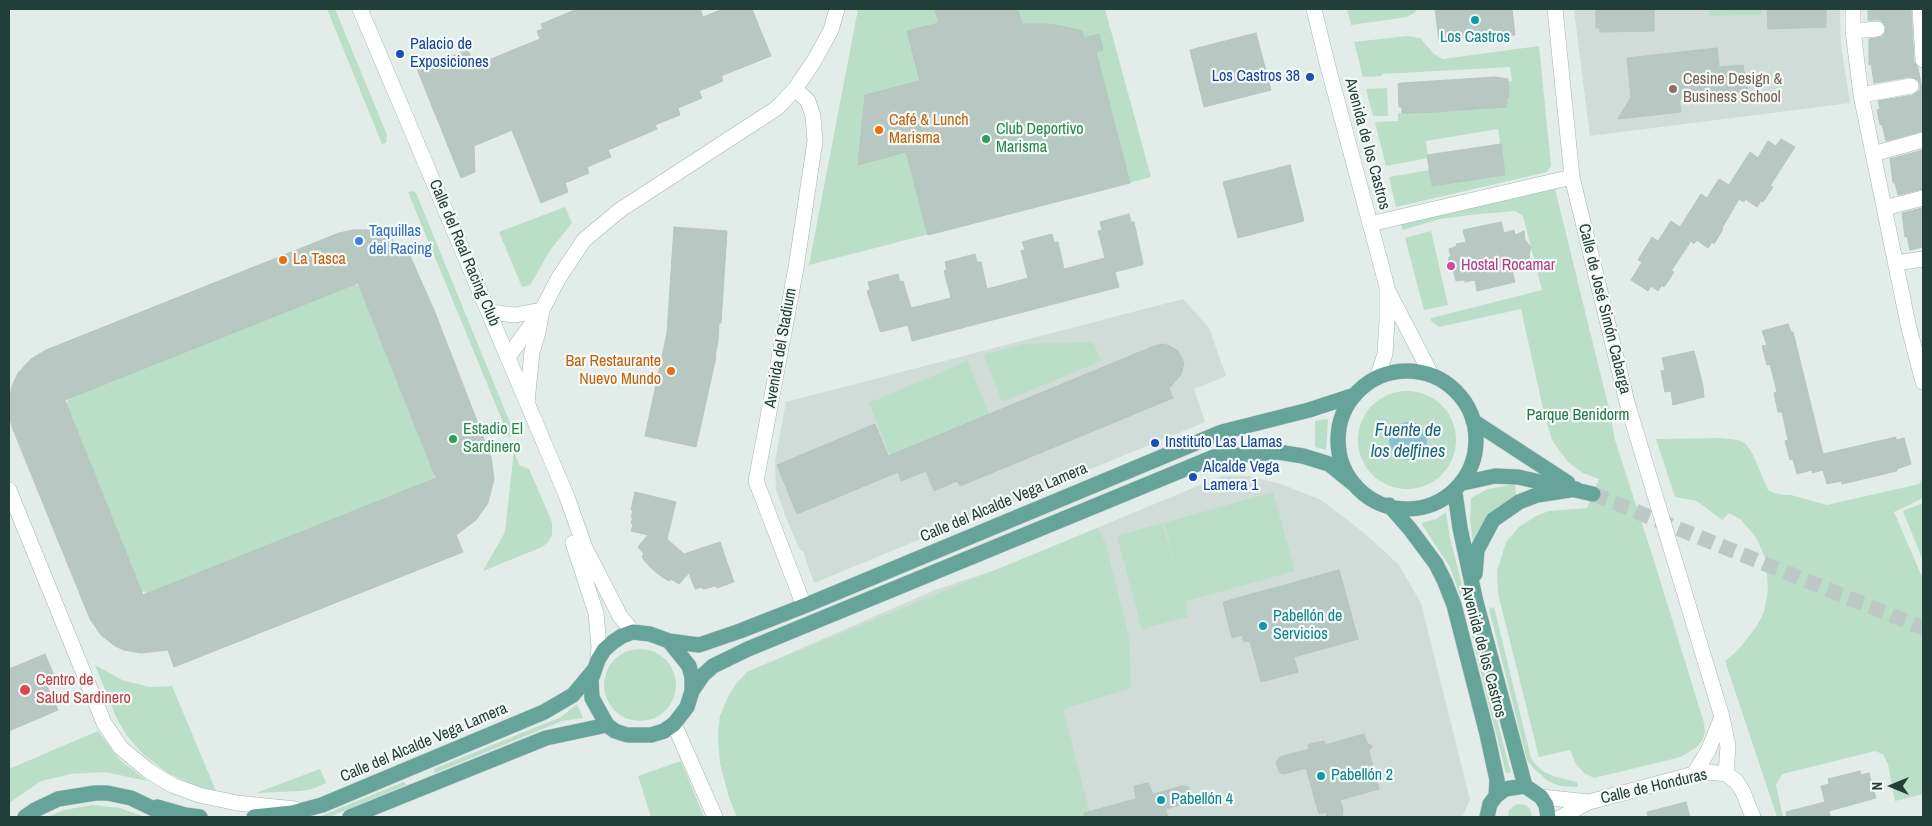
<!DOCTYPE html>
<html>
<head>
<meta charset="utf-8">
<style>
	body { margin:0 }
	#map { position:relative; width:1932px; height:826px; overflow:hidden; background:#e2ece9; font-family:"Archivo Narrow",sans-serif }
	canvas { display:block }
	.frame { position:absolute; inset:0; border:10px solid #223e38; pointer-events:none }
	.north { position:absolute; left:1867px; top:761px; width:50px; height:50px; -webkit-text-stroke:4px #f3f9f6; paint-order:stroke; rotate:270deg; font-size:14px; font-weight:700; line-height:20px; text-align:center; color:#223e38 }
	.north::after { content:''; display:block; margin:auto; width:18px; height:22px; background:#223e38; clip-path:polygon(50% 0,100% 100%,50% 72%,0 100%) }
</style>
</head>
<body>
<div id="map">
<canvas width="1932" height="826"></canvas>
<div class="frame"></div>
<div class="north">N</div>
</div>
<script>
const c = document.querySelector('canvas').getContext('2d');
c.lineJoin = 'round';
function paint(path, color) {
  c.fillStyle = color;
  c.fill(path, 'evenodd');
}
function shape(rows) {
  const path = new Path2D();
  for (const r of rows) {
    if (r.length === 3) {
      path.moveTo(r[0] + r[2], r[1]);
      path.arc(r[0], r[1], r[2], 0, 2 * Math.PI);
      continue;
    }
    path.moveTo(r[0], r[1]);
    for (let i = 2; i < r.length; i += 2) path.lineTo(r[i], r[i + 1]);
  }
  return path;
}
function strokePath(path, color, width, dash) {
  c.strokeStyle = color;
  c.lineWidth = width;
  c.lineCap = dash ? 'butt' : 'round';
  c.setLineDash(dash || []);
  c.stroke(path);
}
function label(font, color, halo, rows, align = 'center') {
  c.font = font + ' "Archivo Narrow",sans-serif';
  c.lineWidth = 4.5;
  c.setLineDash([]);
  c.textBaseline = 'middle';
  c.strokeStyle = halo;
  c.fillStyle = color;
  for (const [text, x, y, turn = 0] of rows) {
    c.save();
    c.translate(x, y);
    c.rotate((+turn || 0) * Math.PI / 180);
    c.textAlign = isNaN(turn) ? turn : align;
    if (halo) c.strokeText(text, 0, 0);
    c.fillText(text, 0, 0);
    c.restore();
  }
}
paint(shape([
	[1574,9,1840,9,1841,46,1850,103,1590,136],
	[1183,299,1209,328,1226,376,1194,389,1205,422,814,583,803,551,800,550,789,525,776,490,775,461,786,402],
	[1222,476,1250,476,1281,484,1321,500,1363,532,1399,565,1421,603,1470,800,1462,817,737,817,729,797,720,763,718,734,720,716,728,697,736,684,747,672,935,590,998,569]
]), '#d0dcd8');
paint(shape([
	[327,9,335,9,387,135,386,143,382,144],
	[858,9,1105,9,1151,177,809,265],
	[1347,9,1418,9,1414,13,1407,17,1351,25],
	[1709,9,1762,9,1762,15,1709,16],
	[1407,36,1420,38,1434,54,1443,59,1539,46,1551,166,1547,172,1396,207,1389,177,1430,170,1432,186,1505,175,1498,129,1426,141,1428,158,1386,166,1375,122,1398,121,1398,113,1426,113,1426,111,1459,111,1459,110,1491,109,1491,108,1507,107,1509,87,1506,82,1512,81,1510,67,1382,74,1382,76,1363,77,1354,42],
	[1387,88,1388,116,1373,116,1366,89],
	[1555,189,1609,409,1615,440,1655,564,1704,723,1705,732,1703,739,1698,746,1681,757,1594,778,1584,773,1576,764,1570,750,1539,757,1498,594,1497,571,1506,542,1519,527,1536,516,1549,511,1587,508,1599,479,1583,473,1568,462,1552,440,1544,413,1521,309,1439,327,1431,321,1431,318,1542,290,1523,216,1515,211,1469,215,1440,219,1403,230,1401,224],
	[412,191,416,193,515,435,509,437,408,192],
	[565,207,572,223,551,249,530,285,522,287,499,232],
	[1431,231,1448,305,1424,310,1405,238],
	[354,284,359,286,434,473,434,479,148,593,141,591,67,404,69,398],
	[1093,342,1101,361,1002,402,984,355,1023,344],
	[968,361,989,414,890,455,869,403],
	[1407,440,49],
	[1327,419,1328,421,1326,450,1315,447,1315,421],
	[1721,438,1738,440,1746,444,1753,455,1768,490,1774,493,1784,495,1791,495,1827,505,1919,484,1923,477,1923,498,1894,512,1923,579,1923,794,1895,801,1888,764,1883,754,1875,751,1782,774,1776,785,1783,817,1777,817,1725,661,1738,650,1757,626,1764,612,1768,591,1766,560,1756,537,1740,519,1729,513,1722,520,1697,501,1675,497,1656,439],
	[514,451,519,465,529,469,549,515,552,523,552,535,548,542,542,547,483,571,505,532],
	[1515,484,1516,495,1499,506,1491,515,1473,543,1470,520,1471,498,1488,489],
	[1273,492,1295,571,1186,601,1188,617,1142,629,1117,536,1162,523,1178,574,1164,523],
	[1923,503,1923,561,1903,511],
	[1446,512,1450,538,1465,597,1461,598,1450,567,1421,523,1436,519],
	[1098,528,1105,542,1129,638,1131,688,1063,709,1091,817,737,817,729,797,720,763,718,734,720,716,728,697,736,684,747,672],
	[1494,607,1531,758,1535,764,1543,771,1553,776,1577,782,1578,787,1560,786,1548,781,1534,769,1527,760,1489,609],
	[1469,612,1509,766,1511,772,1506,773,1466,613],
	[640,685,36],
	[95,665,122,680,150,687,172,686,216,791,196,786,168,773,144,755,127,736,117,719],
	[577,704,583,718,562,721,435,773,434,769,561,717],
	[98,731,120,760,147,781,105,772,71,774,41,781,9,803,9,769],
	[681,761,704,817,651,817,638,776],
	[320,769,326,783,312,789,301,791,256,793],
	[404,782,406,785,329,817,318,817],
	[1517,804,1526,805,1530,809,1532,817,1508,817,1509,810],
	[92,805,120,808,145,817,47,817,64,810]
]), '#badec7');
paint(shape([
	[1408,441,19]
]), '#89c1d2');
const building = shape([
	[577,9,700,9,703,17,723,9,752,9,771,56,721,76,723,81,699,91,702,98,678,108,680,115,655,125,657,129,608,150,611,157,587,167,589,173,565,183,568,192,541,203,512,130,474,146,475,172,461,178,417,69,468,50,474,66,540,39,537,31,543,29,541,24,577,9],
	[935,9,1018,9,1022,24,1049,24,1070,28,1082,31,1084,38,1099,34,1103,50,1096,52,1130,183,928,235,906,152,858,165,865,95,920,81,907,31,939,23,935,9],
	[1435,9,1512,9,1515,35,1498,37,1497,34,1439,41,1435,9],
	[1600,9,1654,9,1654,31,1600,32,1600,28,1596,28,1596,10,1600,9],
	[1767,9,1826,9,1826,27,1768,29,1767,9],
	[1868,9,1911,9,1914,61,1918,68,1923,94,1923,131,1886,141,1882,124,1880,125,1877,110,1880,109,1878,101,1913,95,1920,90,1920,85,1918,80,1910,77,1874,83,1871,64,1869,65,1869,39,1882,37,1885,33,1886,28,1881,20,1868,20,1868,9],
	[1256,33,1271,90,1204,107,1190,50,1256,33],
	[1717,48,1719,67,1743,65,1748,91,1679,99,1681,112,1618,119,1631,97,1627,58,1717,48],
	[1495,77,1508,79,1509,98,1507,98,1507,107,1419,113,1402,113,1402,107,1399,107,1398,84,1401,83,1495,77],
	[1781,139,1795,147,1770,186,1773,187,1763,202,1761,201,1757,207,1745,199,1744,202,1739,199,1722,228,1723,229,1714,244,1712,242,1708,248,1697,240,1694,244,1691,241,1671,271,1674,272,1664,287,1662,285,1658,291,1651,286,1648,291,1631,280,1642,262,1638,260,1652,237,1658,241,1671,221,1680,227,1701,194,1707,198,1719,179,1729,185,1750,152,1758,158,1768,141,1776,146,1781,139],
	[1501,144,1505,175,1432,186,1427,155,1501,144],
	[1923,150,1923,189,1898,195,1895,183,1893,183,1890,159,1923,150],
	[1290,165,1304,221,1238,238,1223,182,1290,165],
	[1922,208,1923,216,1923,247,1910,250,1907,236,1905,237,1902,213,1922,208],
	[1129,214,1131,222,1134,222,1143,263,1142,265,1115,272,1119,287,912,341,908,325,881,332,880,331,867,291,870,290,868,282,898,274,900,282,903,281,911,308,951,298,944,271,947,270,945,262,975,254,977,262,981,262,987,289,1028,278,1021,251,1025,250,1022,242,1052,234,1054,242,1058,242,1064,269,1105,258,1098,231,1102,230,1100,222,1129,214],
	[1501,222,1504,233,1514,230,1515,235,1524,231,1525,240,1531,247,1529,255,1531,264,1522,265,1523,269,1512,271,1515,282,1477,291,1475,280,1465,282,1465,280,1456,281,1454,273,1448,266,1449,257,1451,257,1449,249,1457,246,1456,244,1466,242,1463,230,1501,222],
	[674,227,727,231,721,323,719,323,718,341,715,357,716,357,696,447,645,436,667,333,674,227],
	[353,230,367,230,384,234,396,242,410,256,434,310,491,457,494,479,488,503,476,520,456,535,463,552,174,667,168,650,141,653,124,650,115,646,101,635,90,619,12,427,10,418,9,401,12,386,18,373,31,359,46,350,339,233,353,230],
	[358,283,436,478,143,595,65,400,358,283],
	[1788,324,1791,332,1793,332,1823,454,1896,437,1896,440,1904,438,1911,464,1897,469,1897,471,1842,484,1841,481,1827,484,1823,470,1812,473,1812,470,1797,474,1793,459,1790,460,1785,441,1788,440,1782,412,1778,412,1774,393,1777,392,1770,364,1767,365,1762,346,1767,345,1762,331,1788,324],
	[1163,344,1170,346,1178,351,1184,363,1181,375,1169,388,1173,398,960,486,957,481,934,491,926,471,901,481,898,472,797,514,777,465,875,424,888,456,1154,346,1163,344],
	[1694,351,1703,386,1704,397,1673,405,1671,391,1665,392,1661,371,1665,370,1662,358,1694,351],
	[635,492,676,502,667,539,684,554,720,542,734,582,717,588,716,586,703,589,702,587,695,589,689,573,679,584,671,579,669,581,662,577,651,568,643,559,642,556,644,554,638,547,648,535,631,531,633,524,631,523,633,517,631,517,633,510,631,510,635,492],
	[1339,570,1358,639,1294,657,1298,672,1261,682,1250,641,1244,642,1242,635,1232,638,1223,602,1339,570],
	[45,654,56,680,46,684,58,710,9,731,9,669,45,654],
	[1364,734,1367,743,1372,746,1369,751,1379,789,1340,800,1343,810,1342,817,1327,817,1326,812,1319,814,1306,768,1284,774,1279,772,1276,762,1280,757,1309,749,1308,745,1310,744,1324,741,1325,745,1364,734],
	[1860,771,1861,775,1869,773,1876,798,1829,811,1830,817,1787,817,1786,812,1825,802,1821,786,1829,784,1828,779,1860,771],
	[1148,783,1153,794,1182,786,1189,787,1192,799,1187,803,1166,809,1168,817,1084,817,1084,813,1136,799,1134,786,1148,783],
	[1686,802,1690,817,1648,817,1647,812,1686,802]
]);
paint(building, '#b7c7c2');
strokePath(building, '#b4c6c0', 1);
strokePath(shape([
	[1593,494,1923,628]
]), '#bcc9c6', 15, [15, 8]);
const street = shape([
	[1555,9,1572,177,1628,406,1722,717,1728,746,1726,774],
	[1853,9,1853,31,1861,95,1908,324,1923,382],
	[1920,9,1923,60],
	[1853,31,1877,29],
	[795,89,808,101,813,116,815,141,796,268,756,481,804,606],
	[1861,95,1911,86],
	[1873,154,1923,140],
	[1884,208,1923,198],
	[1370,224,1572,177],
	[1896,263,1923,259],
	[489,312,515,315,542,310,538,332,532,352,527,402],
	[508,357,542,310,558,279,584,240,620,210,777,108,795,89,814,61,831,30,837,9],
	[9,490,104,723,121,748,149,771,172,785,199,795,237,803,295,809],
	[674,724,715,817],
	[1694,774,1708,751,1722,717],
	[1541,797,1589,802],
	[1561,817,1589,802,1694,774,1709,772,1726,774,1736,781,1743,792,1753,817]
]);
const secondary = shape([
	[360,9,567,497,585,548,620,616,633,632],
	[1314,9,1327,63,1387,287,1387,321,1385,354,1378,375],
	[1388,291,1431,374],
	[573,543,596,613,599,647,598,660]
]);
const primary = shape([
	[1407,440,69],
	[1473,421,1568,483],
	[1463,483,1495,476,1518,477,1593,494],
	[1455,493,1460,528,1476,602,1525,786],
	[1389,505,1410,529,1436,564,1445,582,1454,605,1487,734,1497,780,1496,796],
	[1475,574,1477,550,1493,520,1519,502,1537,495,1576,489],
	[633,632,650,634,669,641,689,666,692,677,692,691,687,707,674,724,664,731,651,735,627,735,615,731,607,725,592,698,591,680,598,660,604,650,613,642,622,636,633,632],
	[669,641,699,645,740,631,804,606,1222,432,1309,410,1355,395],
	[692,691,703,675,713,666,748,649,1214,457,1278,452,1303,456,1329,464,1356,486],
	[157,807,185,815,200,817],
	[25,817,35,810,58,799,95,793,107,793,131,798,158,811,167,817],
	[254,817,292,813,322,805,544,712,573,695,593,671],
	[350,817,546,738,607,725],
	[1487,817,1490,804,1496,796,1505,789,1525,786,1541,797,1546,805,1548,817]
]);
strokePath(street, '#a5b4b0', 16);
strokePath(secondary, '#a0b8b2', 16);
strokePath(primary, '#c1c9c7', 16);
strokePath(street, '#fff', 15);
strokePath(secondary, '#fff', 15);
strokePath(primary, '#66a398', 15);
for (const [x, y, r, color] of [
	[1475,20,5,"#0f9aa8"],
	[400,54,5,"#1a4fb4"],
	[1310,77,5,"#1a4fb4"],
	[1673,89,5,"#8d6e63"],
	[879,130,5,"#e8710a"],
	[986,139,5,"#2e9e5b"],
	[359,241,5,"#3f7fe0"],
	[283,260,5,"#e8710a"],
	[1451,266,5,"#d1479c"],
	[671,371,5,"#e8710a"],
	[453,439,5,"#2e9e5b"],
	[1155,443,5,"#1a4fb4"],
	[1193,477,5,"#1a4fb4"],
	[1263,626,5,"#0f9aa8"],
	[25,690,6,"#e0444e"],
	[1321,776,5,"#0f9aa8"],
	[1161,800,5,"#0f9aa8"]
]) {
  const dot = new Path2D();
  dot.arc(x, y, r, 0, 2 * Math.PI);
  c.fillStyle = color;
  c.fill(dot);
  strokePath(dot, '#f3f9f6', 2);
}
label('16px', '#0d838f', '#f3f9f6', [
	["Los Castros",1475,38,"center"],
	["Pabellón de",1273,617],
	["Servicios",1273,635],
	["Pabellón 2",1331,776],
	["Pabellón 4",1171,800]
], 'left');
label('16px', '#164399', '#f3f9f6', [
	["Palacio de",410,45],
	["Exposiciones",410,63],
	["Los Castros 38",1300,77,"right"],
	["Instituto Las Llamas",1165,443],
	["Alcalde Vega",1203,468],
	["Lamera 1",1203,486]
], 'left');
label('16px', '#785e54', '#f3f9f6', [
	["Cesine Design &",1683,80],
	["Business School",1683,98]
], 'left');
label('16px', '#c56008', '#f3f9f6', [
	["Café & Lunch",889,121],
	["Marisma",889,139],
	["La Tasca",293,260],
	["Bar Restaurante",661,362,"right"],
	["Nuevo Mundo",661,380,"right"]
], 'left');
label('16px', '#27864d', '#f3f9f6', [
	["Club Deportivo",996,130],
	["Marisma",996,148],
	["Estadio El",463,430],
	["Sardinero",463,448]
], 'left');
label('16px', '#223e38', '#f3f9f6', [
	["Avenida de los Castros",1367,144,75],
	["Calle del Real Racing Club",464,253,67],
	["Calle de José Simón Cabarga",1604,309,76],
	["Avenida del Stadium",781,348,-80],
	["Calle del Alcalde Vega Lamera",1004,503,-23],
	["Avenida de los Castros",1483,652,75],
	["Calle del Alcalde Vega Lamera",424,743,-23],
	["Calle de Honduras",1654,787,-13]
]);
label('16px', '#366cbe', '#f3f9f6', [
	["Taquillas",369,232],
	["del Racing",369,250]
], 'left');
label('16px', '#b23c85', '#f3f9f6', [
	["Hostal Rocamar",1461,266]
], 'left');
label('16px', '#2b754d', '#f3f9f6', [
	["Parque Benidorm",1578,416]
]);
label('16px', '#be3a42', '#f3f9f6', [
	["Centro de",36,681],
	["Salud Sardinero",36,699]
], 'left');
label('italic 18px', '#1b637b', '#f3f9f6', [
	["Fuente de",1408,431],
	["los delfines",1408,452]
]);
</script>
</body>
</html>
